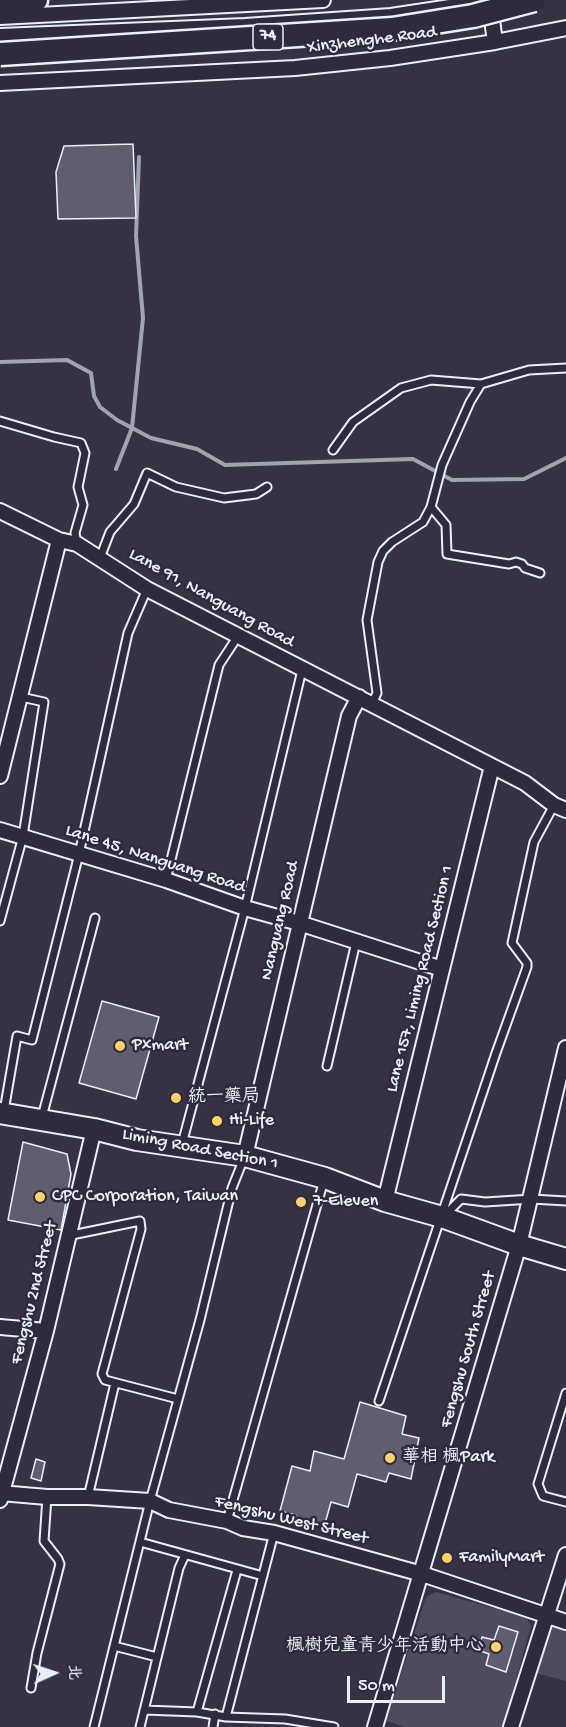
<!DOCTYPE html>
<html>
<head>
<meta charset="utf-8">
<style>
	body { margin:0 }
	#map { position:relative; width:566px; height:1727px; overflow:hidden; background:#363244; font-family:"Gochi Hand","LXGW WenKai TC",sans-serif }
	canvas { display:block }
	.north { position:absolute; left:24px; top:1643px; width:60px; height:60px; -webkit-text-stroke:4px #2f2a3d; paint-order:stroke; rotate:87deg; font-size:16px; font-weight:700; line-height:24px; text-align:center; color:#e8f1f8 }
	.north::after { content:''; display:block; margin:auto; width:21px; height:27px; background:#e8f1f8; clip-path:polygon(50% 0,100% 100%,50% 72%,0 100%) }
	.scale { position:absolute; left:347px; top:1676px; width:98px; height:27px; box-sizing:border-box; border:3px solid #e8f1f8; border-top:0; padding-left:8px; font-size:18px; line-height:21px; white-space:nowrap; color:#e8f1f8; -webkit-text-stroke:4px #2f2a3d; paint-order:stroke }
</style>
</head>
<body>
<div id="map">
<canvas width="566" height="1727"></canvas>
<div class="north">北</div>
<div class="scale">50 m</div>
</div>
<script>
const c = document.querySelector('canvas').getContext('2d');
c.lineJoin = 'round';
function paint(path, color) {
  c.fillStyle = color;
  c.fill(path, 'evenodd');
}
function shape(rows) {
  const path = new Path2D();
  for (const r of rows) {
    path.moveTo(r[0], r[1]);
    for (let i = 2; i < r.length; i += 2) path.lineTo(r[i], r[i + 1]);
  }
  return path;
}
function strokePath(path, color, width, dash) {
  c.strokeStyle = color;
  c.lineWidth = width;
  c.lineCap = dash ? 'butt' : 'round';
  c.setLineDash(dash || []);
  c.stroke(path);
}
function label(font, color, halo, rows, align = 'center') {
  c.font = font + ' "Gochi Hand","LXGW WenKai TC",sans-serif';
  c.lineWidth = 5;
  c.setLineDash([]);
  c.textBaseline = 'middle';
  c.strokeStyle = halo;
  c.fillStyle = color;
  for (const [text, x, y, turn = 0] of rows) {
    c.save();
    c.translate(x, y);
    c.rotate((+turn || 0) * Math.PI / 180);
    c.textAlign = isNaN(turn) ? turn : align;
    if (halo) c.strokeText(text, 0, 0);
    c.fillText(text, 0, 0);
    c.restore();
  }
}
paint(shape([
	[436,1592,526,1617,531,1626,503,1727,405,1727,386,1721,426,1597],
	[554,1624,566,1627,566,1681,535,1673]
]), '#4d4b5c');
strokePath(shape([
	[0,362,67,360,91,373,94,396,100,407,117,420,151,438,197,449,225,465,413,459,452,480,524,479,566,458],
	[116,469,132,428,143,318,136,236,139,157]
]), '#a0a4af', 4);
const building = shape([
	[133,144,136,218,58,219,56,172,64,146,133,144],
	[102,1001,159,1017,136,1099,79,1083,102,1001],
	[23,1142,67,1154,71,1174,61,1230,8,1220,23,1142],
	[360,1402,406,1416,402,1434,419,1438,411,1479,389,1473,386,1482,357,1474,348,1507,331,1502,324,1527,296,1520,296,1515,280,1511,292,1466,310,1471,314,1451,344,1459,360,1402],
	[36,1459,45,1462,41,1481,31,1478,36,1459],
	[499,1626,518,1632,506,1672,486,1665,489,1654,478,1650,482,1637,494,1640,499,1626]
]);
paint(building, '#605e6e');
strokePath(building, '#e8f1f8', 1.5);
const service = shape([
	[0,421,54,437,81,443,85,453,78,487,83,505,75,533,77,544],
	[333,450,353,422,401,388,431,380,481,384],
	[431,507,446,525,447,554,509,564,516,562,522,564,525,568,540,573],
	[100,558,110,532,134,504,147,473,176,487,224,498,256,494,267,487],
	[372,704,377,693,367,620,378,562,383,551,392,542,423,522,431,507,442,465,470,402,481,384,529,370,566,368],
	[166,880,219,665,238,636],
	[0,921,23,836,44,702,21,697],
	[327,1066,356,942],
	[4,1111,17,1036,32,1040,79,854,128,633,147,589],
	[42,1117,95,918],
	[182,1144,245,908,302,670],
	[444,1216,461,1199,485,1202,532,1199,566,1201],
	[67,1236,140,1221,141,1229,102,1374,105,1380,178,1399],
	[566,1393,538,1484,543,1496,566,1502],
	[379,1401,496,1053,527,967,527,963,512,943,534,842,554,805],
	[88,1497,115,1383],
	[227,1521,324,1180],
	[140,1542,263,1576],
	[114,1646,157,1657],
	[31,1688,37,1653,60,1564,58,1559,44,1541,47,1497],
	[144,1710,197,1712,226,1717,285,1719,334,1727],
	[197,1712,237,1570],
	[226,1717,274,1533],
	[94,1727,150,1501,200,1320,232,1188,244,1158],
	[140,1727,179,1568,185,1555],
	[213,1727,215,1714]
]);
const minor = shape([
	[490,5,495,42],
	[0,17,323,0],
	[0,36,245,26,391,16,489,1],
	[0,83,295,68,390,58,495,42,566,28],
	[0,511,59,540,77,544,147,589,525,783,554,805,566,810],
	[0,776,59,540],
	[0,830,166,880,245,908,299,923,442,969],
	[245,1156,349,716,359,697],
	[385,1201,492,766],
	[0,1327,46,1331],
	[0,1493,47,1497,88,1497,150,1501,169,1510,227,1521,243,1528,274,1533,422,1574,566,1622],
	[0,1500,46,1331,94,1129],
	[375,1727,519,1245,566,1048],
	[511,1727,566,1555]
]);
const secondary = shape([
	[0,1113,94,1129,137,1140,245,1156,325,1178,385,1201,442,1217,519,1245,566,1259]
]);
const trunk = shape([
	[0,1,36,0]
]);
strokePath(service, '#e8f1f8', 11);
strokePath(minor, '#e8f1f8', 18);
strokePath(secondary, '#e8f1f8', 24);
strokePath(trunk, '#e8f1f8', 27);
strokePath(service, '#2f2a3d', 7);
strokePath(minor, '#2f2a3d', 14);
strokePath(secondary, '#2f2a3d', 20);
strokePath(trunk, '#2f2a3d', 22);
const trunkBridge = shape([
	[0,54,392,29,473,16,534,0]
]);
strokePath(trunkBridge, '#e8f1f8', 27, []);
strokePath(trunkBridge, '#2f2a3d', 22);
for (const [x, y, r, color] of [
	[120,1046,6,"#ffd166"],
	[176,1098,6,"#ffd166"],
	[217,1121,6,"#ffd166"],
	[40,1197,6,"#ffd166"],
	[301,1202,6,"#ffd166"],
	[390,1458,6,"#ffd166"],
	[447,1558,6,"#ffd166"],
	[496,1647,6,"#ffd166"]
]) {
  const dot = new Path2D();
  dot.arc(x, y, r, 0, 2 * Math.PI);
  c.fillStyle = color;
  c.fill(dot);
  strokePath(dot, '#2f2a3d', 2);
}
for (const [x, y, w] of [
	[268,37,30]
]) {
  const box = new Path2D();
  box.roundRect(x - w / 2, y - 13, w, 26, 4.5);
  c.fillStyle = '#2f2a3d';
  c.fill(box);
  strokePath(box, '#e8f1f8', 1.5);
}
label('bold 16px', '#e8f1f8', null, [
	["74",268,37]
]);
label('18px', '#e8f1f8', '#2f2a3d', [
	["Xinzhenghe Road",372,41,-7],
	["Lane 91, Nanguang Road",211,599,29],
	["Lane 45, Nanguang Road",155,860,18],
	["Nanguang Road",281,921,-77],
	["Lane 157, Liming Road Section 1",421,979,-76],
	["Liming Road Section 1",200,1150,11],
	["Fengshu 2nd Street",35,1293,-76],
	["Fengshu South Street",469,1350,-74],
	["Fengshu West Street",291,1521,14]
]);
label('18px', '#e8f1f8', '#2f2a3d', [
	["Pxmart",132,1046],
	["統一藥局",188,1098],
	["Hi-Life",229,1121],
	["CPC Corporation, Taiwan",52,1197],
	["7-Eleven",313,1202],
	["華相 楓Park",402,1458],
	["FamilyMart",459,1558],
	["楓樹兒童青少年活動中心",484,1647,"right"]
], 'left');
</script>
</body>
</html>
